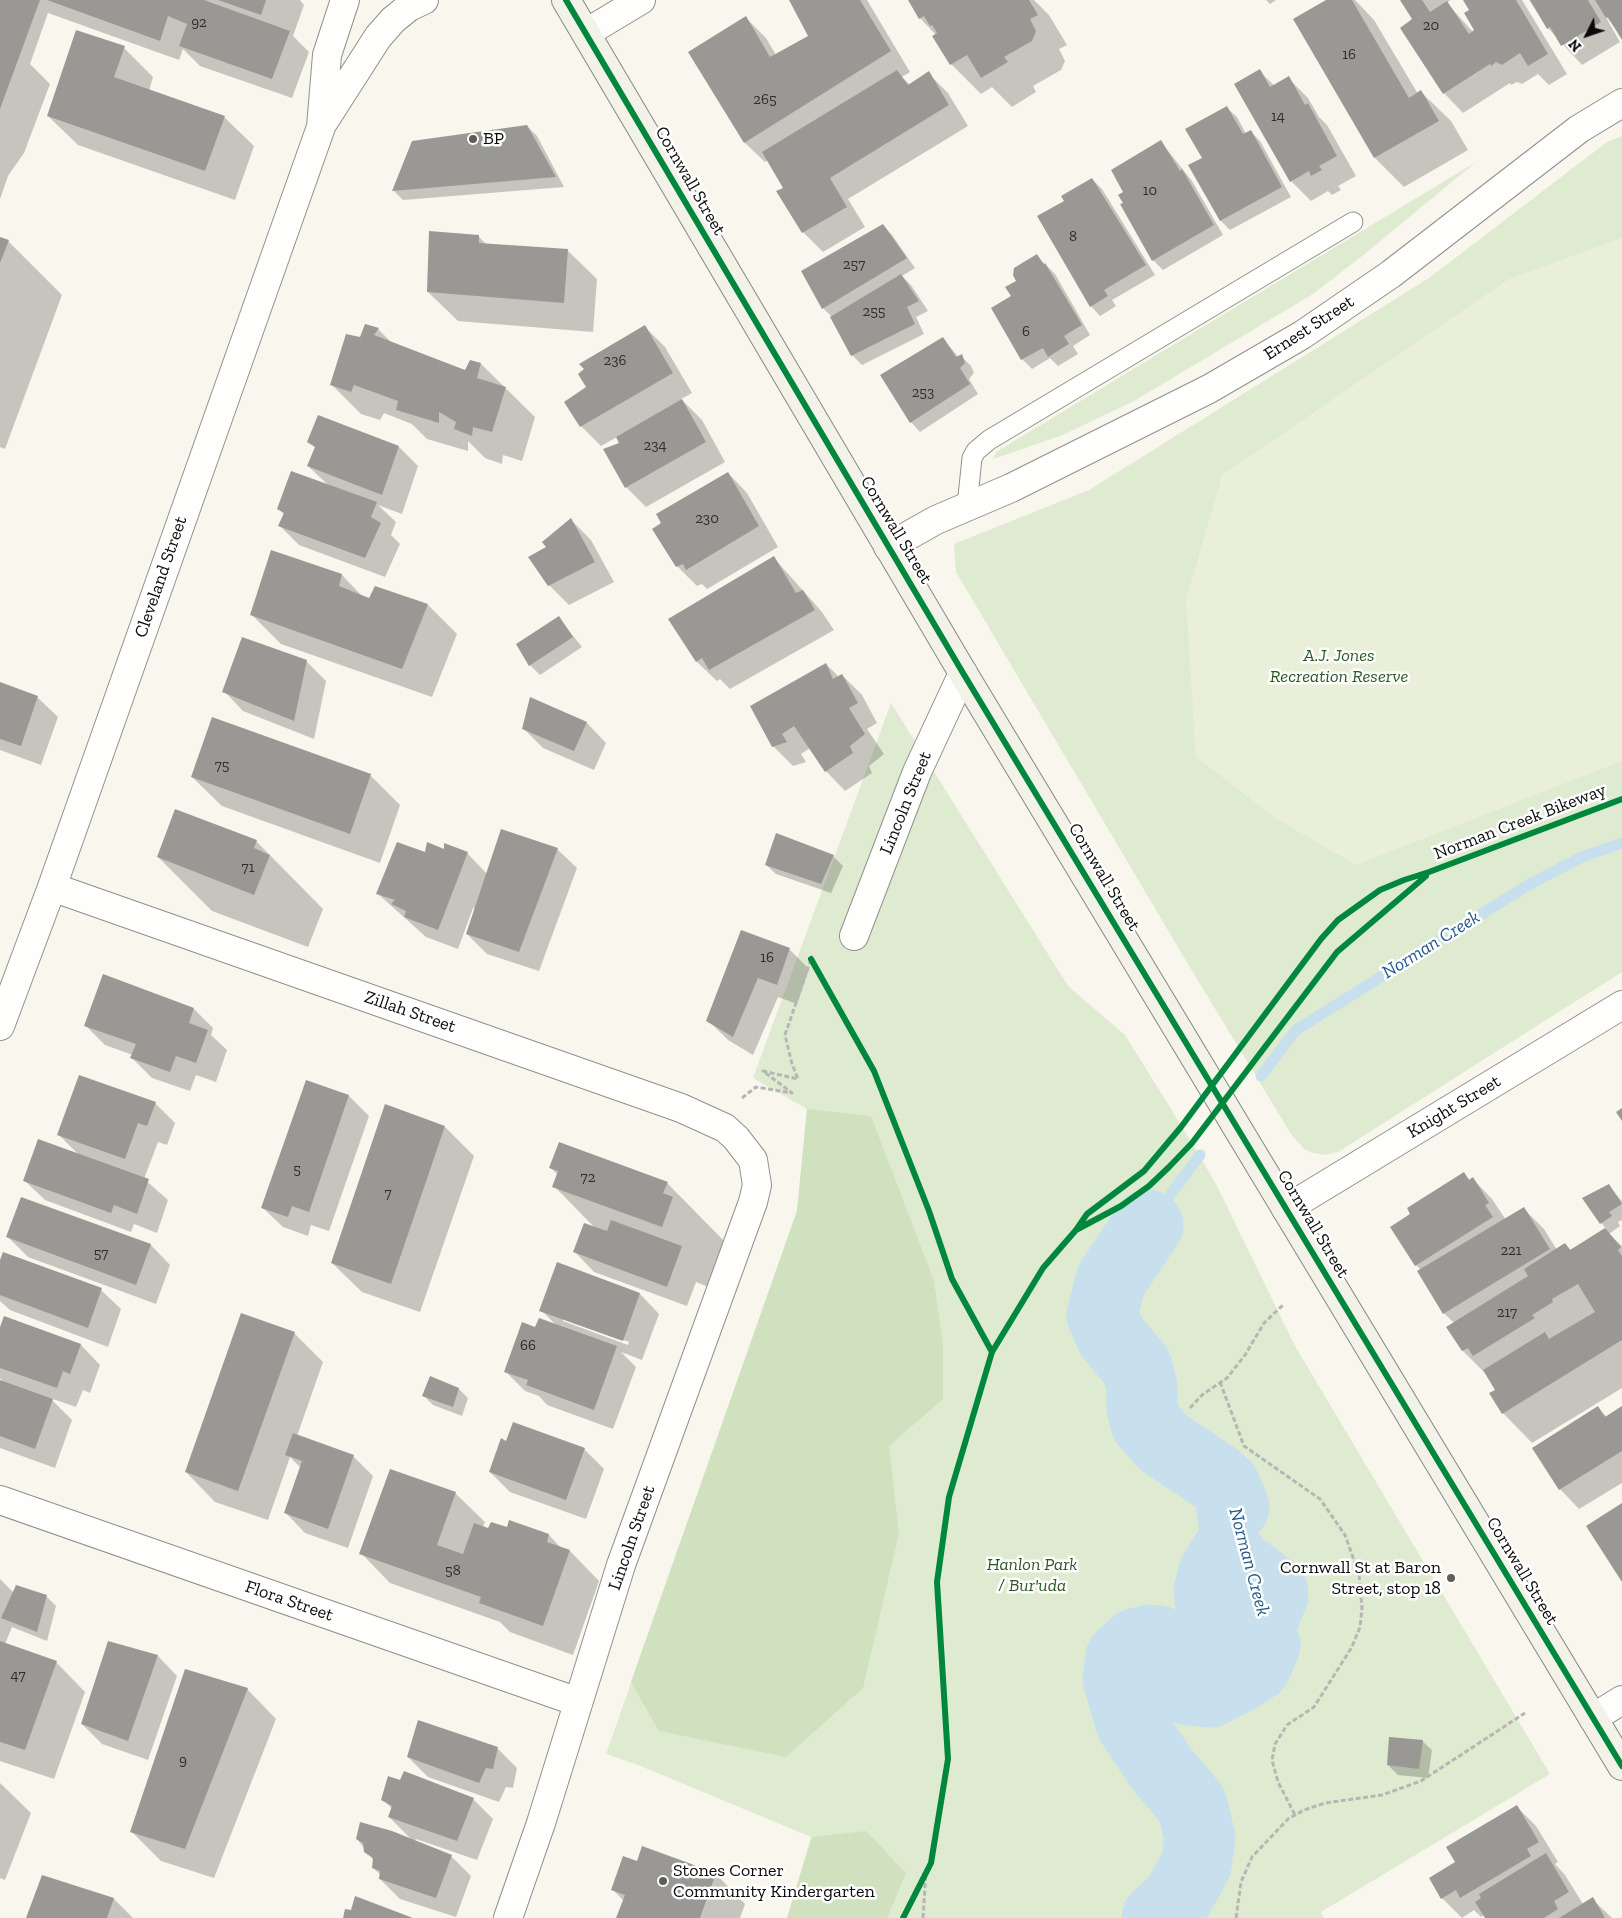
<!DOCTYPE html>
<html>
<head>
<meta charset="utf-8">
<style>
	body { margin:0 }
	#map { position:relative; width:1622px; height:1918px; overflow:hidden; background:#f8f6ed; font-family:"Zilla Slab",serif }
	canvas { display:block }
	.north { position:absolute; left:1562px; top:10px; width:50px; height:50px; -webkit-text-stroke:4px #fff; paint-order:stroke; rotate:229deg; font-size:14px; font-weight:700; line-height:20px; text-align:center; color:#0a0a0a }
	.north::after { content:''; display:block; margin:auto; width:18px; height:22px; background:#0a0a0a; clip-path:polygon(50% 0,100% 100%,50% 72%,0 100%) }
</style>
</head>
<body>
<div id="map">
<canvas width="1622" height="1918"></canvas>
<div class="north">N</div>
</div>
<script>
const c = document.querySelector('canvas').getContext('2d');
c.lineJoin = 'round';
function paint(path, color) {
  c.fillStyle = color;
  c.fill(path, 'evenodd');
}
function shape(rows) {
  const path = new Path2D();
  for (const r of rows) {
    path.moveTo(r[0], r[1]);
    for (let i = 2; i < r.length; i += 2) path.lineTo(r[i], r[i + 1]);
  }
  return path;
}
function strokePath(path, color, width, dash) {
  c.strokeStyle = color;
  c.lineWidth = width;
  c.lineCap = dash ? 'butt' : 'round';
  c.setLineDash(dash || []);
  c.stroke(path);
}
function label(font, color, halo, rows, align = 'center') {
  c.font = font + ' "Zilla Slab",serif';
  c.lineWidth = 5;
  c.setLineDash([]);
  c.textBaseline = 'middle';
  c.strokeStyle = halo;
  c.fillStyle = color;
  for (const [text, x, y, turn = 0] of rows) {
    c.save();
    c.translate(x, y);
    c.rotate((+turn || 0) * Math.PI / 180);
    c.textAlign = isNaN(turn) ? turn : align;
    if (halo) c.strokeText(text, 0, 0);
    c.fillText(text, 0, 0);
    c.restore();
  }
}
paint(shape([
	[1622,136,1622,972,1338,1152,1326,1155,1313,1153,1304,1149,1291,1134,1185,959,956,572,954,544,1089,490,1429,278,1607,142],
	[1476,162,1366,253,1313,294,1134,401,1063,435,993,459,996,452],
	[891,703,1068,986,1125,1035,1192,1143,1216,1184,1295,1346,1550,1774,1321,1912,1324,1918,787,1918,811,1837,638,1765,606,1754,797,1211,807,1109,753,1078]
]), '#dfebd0');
paint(shape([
	[807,1109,871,1116,934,1281,943,1344,943,1399,889,1446,899,1533,863,1688,786,1757,659,1731,631,1682,797,1211],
	[866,1831,906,1873,887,1918,787,1918,812,1837]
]), '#d0e1bf');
paint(shape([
	[1622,238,1622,761,1356,865,1277,819,1196,757,1186,600,1222,475,1509,279]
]), '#e9efd9');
paint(shape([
	[1164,1443,1187,1452,1225,1476,1234,1489,1241,1509,1264,1540,1302,1568,1308,1586,1308,1603,1286,1656,1272,1671,1252,1686,1233,1694,1208,1699,1189,1690,1201,1662,1177,1620,1173,1589,1180,1560,1199,1529,1195,1501,1196,1482,1175,1461]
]), '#c8dfee');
paint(shape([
	[0,0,300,0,304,5,293,36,309,52,292,98,200,66,183,49,179,60,48,13,30,64,50,84,24,153,8,176,0,199],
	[790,0,867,0,910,72,902,77,910,85,928,73,948,93,968,126,848,199,865,227,823,252,803,232,785,188,768,160,765,162,745,143,690,52,746,18,766,38,776,55,809,37],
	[909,0,1034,0,1049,15,1067,45,1059,49,1065,61,1061,70,1033,86,1036,92,1012,107,992,87,981,94,951,64,934,36,936,35,920,18],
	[1266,0,1276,0,1270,4],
	[1328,0,1355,0,1374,20,1418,94,1421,92,1451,121,1468,150,1404,187,1375,158],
	[1401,0,1450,0,1447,3,1473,32,1476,31,1471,11,1464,0,1522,0,1567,74,1549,85,1538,74,1522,84,1517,82,1511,85,1510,83,1463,113,1444,93,1414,20],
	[1529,0,1622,0,1622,37,1604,14,1620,42,1582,65,1548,28],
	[124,48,153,77,149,91,224,117,254,146,235,200,78,145,48,116],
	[1259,71,1275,86,1288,78,1308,98,1319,117,1327,125,1356,176,1338,186,1341,190,1332,195,1328,191,1311,201,1291,181],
	[1227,108,1237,117,1246,134,1251,132,1260,141,1291,197,1230,230,1221,221,1190,166,1204,158],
	[527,126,537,136,564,187,403,200,394,191,413,142],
	[1161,142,1192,181,1223,235,1163,270,1153,260,1125,193],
	[1092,179,1102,189,1155,275,1112,300,1116,306,1100,316,1091,306,1065,201],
	[883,225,892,235,915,268,902,276,911,285,928,311,916,317,924,334,862,365,852,355,832,317,823,308],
	[478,236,487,245,567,250,597,279,593,332,458,321,428,292],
	[0,238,8,241,62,295,5,449,0,447],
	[1037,256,1055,274,1090,335,1073,346,1078,354,1058,366,1050,358,1032,369,1022,359,1013,297,1018,281],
	[645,327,665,347,692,393,681,399,702,420,725,462,646,507,626,487,621,443,617,437,601,446,581,426,588,387],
	[378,329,392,343,466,371,481,364,535,417,522,461,503,455,502,464,485,458,468,441,468,451,427,439,412,424,384,413,380,420,361,414,331,384,360,338],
	[943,338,959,358,961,356,971,366,974,373,969,379,978,394,920,432,911,422],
	[309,441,399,447,418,466,402,514,378,505,396,522,391,535,400,544,385,577,299,545,279,525,284,514,279,509,328,485,308,466,316,448],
	[728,473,747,493,778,547,707,589,702,584,697,586,677,566],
	[571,520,591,540,614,582,569,605,549,585],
	[272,552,342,575,363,597,369,599,376,587,428,605,457,634,432,697,281,644,252,615],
	[774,558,822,612,834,630,730,689,720,679,717,681,697,662,670,619],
	[558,617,582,647,540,675,530,665],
	[306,661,326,681,314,739,243,711,224,691],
	[826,664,839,677,842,675,862,695,877,723,867,729,884,754,869,766,872,773,845,791,826,771,810,748,801,754,806,762,793,766,773,746],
	[0,684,38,698,58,717,41,765,0,750],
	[213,719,371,776,400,805,380,863,222,806,192,777],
	[587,723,606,743,594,770,543,748,523,728],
	[256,841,323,909,308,947,212,911,158,857],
	[557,849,577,868,539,971,487,954,467,934,476,909,473,908,458,949,426,937,377,893,426,853,445,851,467,853,487,874],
	[833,856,843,866,831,893,776,874,766,865],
	[789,949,809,969,797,1004,778,997,753,1055,728,1040,708,1020],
	[194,1009,213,1028,211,1035,227,1050,216,1082,196,1075,190,1091,152,1078,132,1058,133,1055,105,1045,85,1025],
	[306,1081,349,1096,369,1116,329,1231,311,1225,308,1236,283,1227,263,1208],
	[155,1103,175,1123,167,1145,158,1142,144,1179,168,1200,157,1233,134,1224,131,1232,45,1200,25,1181,80,1156,59,1135],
	[445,1127,474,1156,420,1312,362,1292,332,1263],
	[551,1168,667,1183,736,1253,732,1296,696,1282,687,1306,594,1272,575,1252,596,1229,554,1186,558,1175],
	[1464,1174,1470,1180,1473,1179,1492,1199,1506,1220,1524,1209,1544,1229,1557,1250,1565,1244,1572,1251,1606,1229,1584,1199,1609,1186,1622,1201,1622,1220,1618,1222,1620,1226,1609,1234,1622,1246,1622,1388,1532,1443,1503,1413,1497,1390,1488,1376,1463,1351,1454,1323,1444,1313,1421,1270,1416,1265,1412,1214],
	[8,1237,151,1245,170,1265,156,1304,28,1257],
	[0,1263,101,1290,121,1309,108,1347,10,1310,0,1301],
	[640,1294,659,1314,642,1360,621,1352,636,1367,613,1429,547,1405,539,1396,525,1391,505,1371,536,1329,557,1326,541,1310],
	[563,1318,629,1342,628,1345,563,1321],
	[0,1331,81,1345,100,1365,90,1393,83,1390,76,1407,50,1398,72,1420,55,1468,0,1448,0,1381,4,1383,0,1378],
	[294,1333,323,1362,297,1436,353,1456,373,1476,348,1548,305,1533,286,1513,301,1468,290,1457,268,1520,215,1502,186,1472],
	[430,1378,459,1389,468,1398,462,1416,433,1405,424,1396],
	[1598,1408,1607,1417,1622,1408,1622,1483,1579,1509,1560,1489],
	[506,1442,584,1449,604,1469,586,1519,510,1492,490,1472],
	[455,1493,485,1522,483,1527,489,1529,508,1529,510,1522,549,1535,562,1549,570,1551,599,1581,573,1655,510,1632,500,1622,390,1583,361,1553],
	[0,1579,14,1593,46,1596,56,1606,47,1641,12,1627,5,1644,56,1662,85,1692,54,1779,0,1761],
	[158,1656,177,1676,148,1760,102,1744,82,1724],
	[247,1689,276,1719,214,1878,161,1861,132,1832],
	[1422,1741,1432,1750,1428,1778,1398,1775,1388,1765],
	[497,1748,517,1768,513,1788,506,1787,499,1802,428,1777,408,1757],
	[0,1783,31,1813,5,1880,0,1878],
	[383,1799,473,1799,493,1819,477,1860,416,1839,415,1841,451,1856,471,1876,456,1917,400,1899,380,1879,381,1875,373,1868,374,1861,357,1839,412,1840,389,1817,392,1809],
	[1517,1807,1536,1826,1558,1862,1555,1864,1565,1875,1583,1904,1592,1899,1612,1918,1486,1918,1484,1915,1481,1917,1474,1910,1462,1918,1442,1898,1457,1863],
	[638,1862,716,1874,745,1904,740,1918,617,1918,624,1901,612,1889],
	[43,1876,114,1899,133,1918,28,1918]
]), '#0003');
strokePath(shape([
	[1261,1076,1296,1030,1530,884,1582,857,1622,843],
	[1148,1225,1200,1155]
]), '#c8dfee', 11);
strokePath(shape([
	[1148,1225,1111,1280,1102,1315,1111,1336,1137,1367,1142,1387,1142,1409,1146,1423,1164,1443,1216,1478,1225,1486,1234,1507],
	[1157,1918,1177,1899,1196,1865,1200,1838,1192,1805,1161,1768,1131,1723,1118,1679,1121,1657,1137,1643,1150,1640,1159,1641,1169,1650,1182,1682,1189,1690,1210,1692,1241,1676,1256,1666,1265,1645]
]), '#c8dfee', 71);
paint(shape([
	[0,0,40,0,0,109],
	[47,0,204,0,290,31,272,79,179,46,187,24,168,16,160,41],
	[218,0,266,0,261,15],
	[789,0,860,0,891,51,744,143,688,52,746,16,770,57,808,36],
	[908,0,1029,0,1038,15,1030,19,1036,31,1032,41,1004,57,1008,62,981,78,967,55,950,65,932,36,937,33,932,25,930,26,924,16,919,19],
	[1326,0,1352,0,1409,98,1421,90,1439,121,1374,158,1293,19],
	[1400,0,1422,0,1430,12,1447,1,1469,34,1474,30,1464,13,1469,10,1463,0,1516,0,1548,54,1528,66,1520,53,1502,65,1496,62,1491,66,1490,64,1443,94,1400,28,1412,19],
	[1530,0,1588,0,1601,22,1561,46,1550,27,1547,29],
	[1595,0,1622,0,1622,40,1608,17,1606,18],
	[76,30,125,46,114,77,225,116,205,171,47,116],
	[1260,69,1270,87,1289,76,1305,105,1308,103,1337,156,1319,166,1322,170,1311,176,1309,171,1290,182,1234,84],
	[897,70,908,85,929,71,949,105,830,178,847,207,802,233,776,191,783,188,762,152],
	[1227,106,1243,134,1251,130,1282,187,1220,221,1188,165,1202,158,1185,129],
	[527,125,556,177,392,191,412,141],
	[1161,140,1180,171,1182,169,1214,225,1152,261,1120,204,1123,203,1118,195,1123,192,1111,170],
	[1092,178,1146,265,1104,290,1108,296,1090,307,1037,216,1064,201,1061,196],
	[883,224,907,258,822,309,801,271],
	[429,231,479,235,479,243,568,249,564,303,427,292],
	[0,237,9,240,0,263],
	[1037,254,1044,265,1045,263,1082,325,1064,336,1069,344,1048,357,1043,348,1021,360,991,308,1011,296,1005,287,1016,281,1013,275,1014,268],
	[901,274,919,301,907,307,915,324,851,356,830,317],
	[365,324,379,328,374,335,465,370,470,360,481,363,477,378,506,387,492,432,473,427,472,436,454,429,456,422,439,412,439,423,396,410,398,401,354,385,351,392,330,385,346,334,360,337],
	[645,325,673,373,580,427,564,402,586,387,578,374,584,369,579,364],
	[943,337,956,357,962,354,965,363,960,368,970,384,910,423,880,375],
	[682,399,706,442,625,488,603,449,619,443,616,437],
	[318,415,399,446,382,495,307,466,315,447,307,442],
	[291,471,377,502,371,517,381,523,365,558,278,526,284,513,277,509],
	[728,472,759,526,686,570,683,564,676,567,652,529,661,523,656,514],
	[571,518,595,562,548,586,528,557,546,547,542,542],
	[271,550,342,574,339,586,369,598,375,586,428,604,402,669,250,615],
	[774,556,796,593,803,590,815,610,709,670,702,658,696,662,668,619],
	[559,616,573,637,529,666,516,644],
	[242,637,307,660,294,721,222,692],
	[826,663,833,679,842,674,858,703,849,708,865,734,850,746,853,753,825,772,794,726,782,734,787,742,772,747,750,706],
	[0,682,38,696,21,746,0,739],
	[530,697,587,722,574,751,522,729],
	[212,717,371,774,350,834,191,777],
	[175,809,257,840,254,848,270,855,254,895,157,857],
	[501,829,558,848,519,952,466,934],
	[776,833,834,855,821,884,765,865],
	[397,842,425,852,427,842,444,849,444,843,468,852,438,930,404,917,406,911,391,904,395,900,376,894],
	[741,930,790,948,777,985,758,978,733,1037,706,1021],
	[103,974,194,1008,189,1023,208,1030,196,1063,176,1056,170,1072,130,1058,136,1044,84,1026],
	[79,1075,156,1102,147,1126,138,1123,125,1159,57,1135],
	[306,1080,349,1095,309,1212,292,1206,288,1217,261,1208],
	[385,1104,445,1126,391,1284,331,1263],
	[1622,1108,1622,1121,1616,1112],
	[38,1139,149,1179,137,1214,114,1205,111,1213,23,1181],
	[559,1142,668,1182,663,1193,673,1197,662,1227,552,1187,558,1171,549,1168],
	[1464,1172,1469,1180,1473,1177,1489,1203,1485,1205,1493,1217,1415,1266,1390,1227,1410,1214,1407,1208],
	[1609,1184,1622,1204,1609,1212,1612,1216,1600,1224,1582,1198],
	[21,1197,151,1244,136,1285,6,1237],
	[1524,1207,1550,1249,1443,1314,1417,1271],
	[611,1220,682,1246,667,1287,573,1252,584,1223,607,1231],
	[1605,1228,1621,1247,1618,1250,1622,1256,1622,1340,1502,1414,1489,1393,1495,1390,1483,1370,1545,1332,1549,1339,1595,1312,1578,1284,1552,1299,1553,1302,1532,1315,1535,1318,1473,1356,1468,1348,1462,1351,1446,1327,1528,1276,1524,1269,1565,1243,1570,1250],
	[3,1252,102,1288,88,1328,0,1295,0,1260],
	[557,1262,640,1293,623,1341,539,1311],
	[241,1313,295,1332,238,1491,185,1472],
	[4,1316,81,1344,70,1374,63,1371,57,1388,0,1368,0,1327],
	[539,1318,617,1346,594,1410,526,1385,528,1380,504,1372,522,1322,535,1327],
	[430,1376,459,1388,453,1407,422,1396],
	[0,1380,53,1399,35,1449,0,1436],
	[1598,1406,1605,1417,1622,1406,1622,1451,1559,1490,1532,1448],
	[513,1422,585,1448,566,1500,489,1472,501,1438,506,1441],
	[293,1433,354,1455,328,1529,284,1513,302,1461,285,1455],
	[390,1469,456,1492,437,1545,463,1554,474,1523,488,1528,491,1522,507,1527,509,1520,549,1534,547,1542,570,1550,543,1626,479,1603,481,1597,359,1554],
	[1622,1503,1622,1582,1586,1526],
	[16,1585,47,1595,37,1632,1,1618],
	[0,1641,57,1661,25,1750,0,1742],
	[108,1641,158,1655,128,1741,81,1724],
	[185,1669,248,1688,185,1849,130,1832],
	[418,1720,498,1747,493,1769,486,1768,479,1783,407,1757],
	[1389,1737,1423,1740,1419,1769,1387,1765],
	[404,1771,474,1798,457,1841,388,1817,392,1806,381,1800,388,1776,400,1780],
	[1517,1805,1539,1842,1527,1849,1531,1856,1460,1898,1456,1890,1441,1899,1429,1878,1455,1862,1446,1847],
	[360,1822,392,1831,452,1855,436,1898,379,1879,380,1871,372,1868,373,1858,364,1852,363,1843,356,1839],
	[642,1846,716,1873,700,1918,616,1918,625,1895,611,1890,623,1856,637,1861],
	[1546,1853,1569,1892,1554,1901,1558,1909,1544,1918,1485,1918,1475,1902,1481,1898,1479,1894],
	[42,1875,114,1898,107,1918,26,1918],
	[355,1896,413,1918,343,1918,345,1909,351,1910],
	[1593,1897,1605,1918,1559,1918]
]), '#9a9894');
const lane = shape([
	[967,506,972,458,976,451,989,440,1353,222]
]);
const street = shape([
	[586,33,641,0],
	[321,126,378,37,393,20,409,7,424,0],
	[888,547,936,520,1011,488,1209,389,1302,335,1391,274,1579,129,1622,103],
	[52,887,681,1108,725,1128,736,1138,753,1160,757,1185,753,1202,621,1565,541,1823,508,1918],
	[854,936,917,772,963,673],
	[0,1026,52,887,321,127,327,55,345,0],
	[1286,1209,1622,1005],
	[0,1500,578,1702],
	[1593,1718,1622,1700]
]);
const secondary = shape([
	[566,0,963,673,1622,1766]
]);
strokePath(lane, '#91908c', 21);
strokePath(street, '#91908c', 30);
strokePath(secondary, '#888783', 30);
strokePath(shape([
	[742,1098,756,1087,792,1093,763,1071,798,1079,792,1064,785,1035,811,959],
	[1220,1382,1244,1446,1320,1499,1345,1535,1359,1574,1362,1608,1360,1627,1352,1647,1314,1707,1287,1725,1275,1744,1272,1760,1278,1782,1295,1815],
	[1190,1408,1202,1395,1227,1378,1245,1355,1264,1323,1284,1304],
	[923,1918,926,1871],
	[1236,1918,1241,1882,1252,1857,1288,1819,1304,1810,1325,1803,1382,1795,1421,1781,1525,1713]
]), '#b7b6b5', 3, [5, 2.5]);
strokePath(lane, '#fefefc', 19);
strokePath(street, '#fefefc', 28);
strokePath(secondary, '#f3f2e8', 28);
strokePath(shape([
	[566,0,963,673,1622,1766],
	[811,959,874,1071,929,1211,952,1279,992,1352],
	[1076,1230,1121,1206,1149,1186,1169,1167,1192,1143,1337,952,1426,876],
	[903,1918,931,1863,948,1759,937,1582,949,1497,992,1352,1043,1268,1076,1230,1087,1214,1144,1171,1181,1127,1321,939,1338,920,1380,890,1404,880,1429,872,1622,799]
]), '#00873e', 6);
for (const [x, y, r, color] of [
	[473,139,5,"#5d5d59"],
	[1451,1578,5,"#5d5d59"],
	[663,1881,5,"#5d5d59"]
]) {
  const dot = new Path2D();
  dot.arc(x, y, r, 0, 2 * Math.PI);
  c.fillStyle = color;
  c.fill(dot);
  strokePath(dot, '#fff', 2);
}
label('15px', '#2e2e2c', null, [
	["92",199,23],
	["20",1431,26],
	["16",1349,55],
	["265",765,100],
	["14",1278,117],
	["10",1150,191],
	["8",1073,237],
	["257",854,265],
	["255",874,312],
	["6",1026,332],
	["236",615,361],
	["253",923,393],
	["234",655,446],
	["230",707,519],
	["75",222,766],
	["71",248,868],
	["16",767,958],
	["5",297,1170],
	["72",588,1178],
	["7",388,1194],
	["221",1511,1251],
	["57",101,1254],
	["217",1507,1313],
	["66",528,1346],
	["58",453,1571],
	["47",18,1676],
	["9",183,1761]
]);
label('18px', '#0a0a0a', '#fff', [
	["BP",483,139],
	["Cornwall St at Baron",1441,1568,"right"],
	["Street, stop 18",1441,1589,"right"],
	["Stones Corner",673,1871],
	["Community Kindergarten",673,1892]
], 'left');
label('18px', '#0a0a0a', '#fff', [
	["Cornwall Street",690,181,60],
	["Ernest Street",1309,328,-33],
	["Cornwall Street",896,530,59],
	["Cleveland Street",161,577,-71],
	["Lincoln Street",906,803,-68],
	["Norman Creek Bikeway",1520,822,-21],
	["Cornwall Street",1104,877,59],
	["Zillah Street",410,1012,19],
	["Knight Street",1454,1107,-31],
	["Cornwall Street",1313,1224,59],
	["Lincoln Street",632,1538,-71],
	["Cornwall Street",1522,1571,59],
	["Flora Street",289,1601,19]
]);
label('italic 18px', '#2b5823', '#fff', [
	["A.J. Jones",1339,656],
	["Recreation Reserve",1339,677],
	["Hanlon Park",1032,1565],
	["/ Bur'uda",1032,1586]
]);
label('italic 19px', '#24588b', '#fff', [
	["Norman Creek",1431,945,-32],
	["Norman Creek",1249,1562,75]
]);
</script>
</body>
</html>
